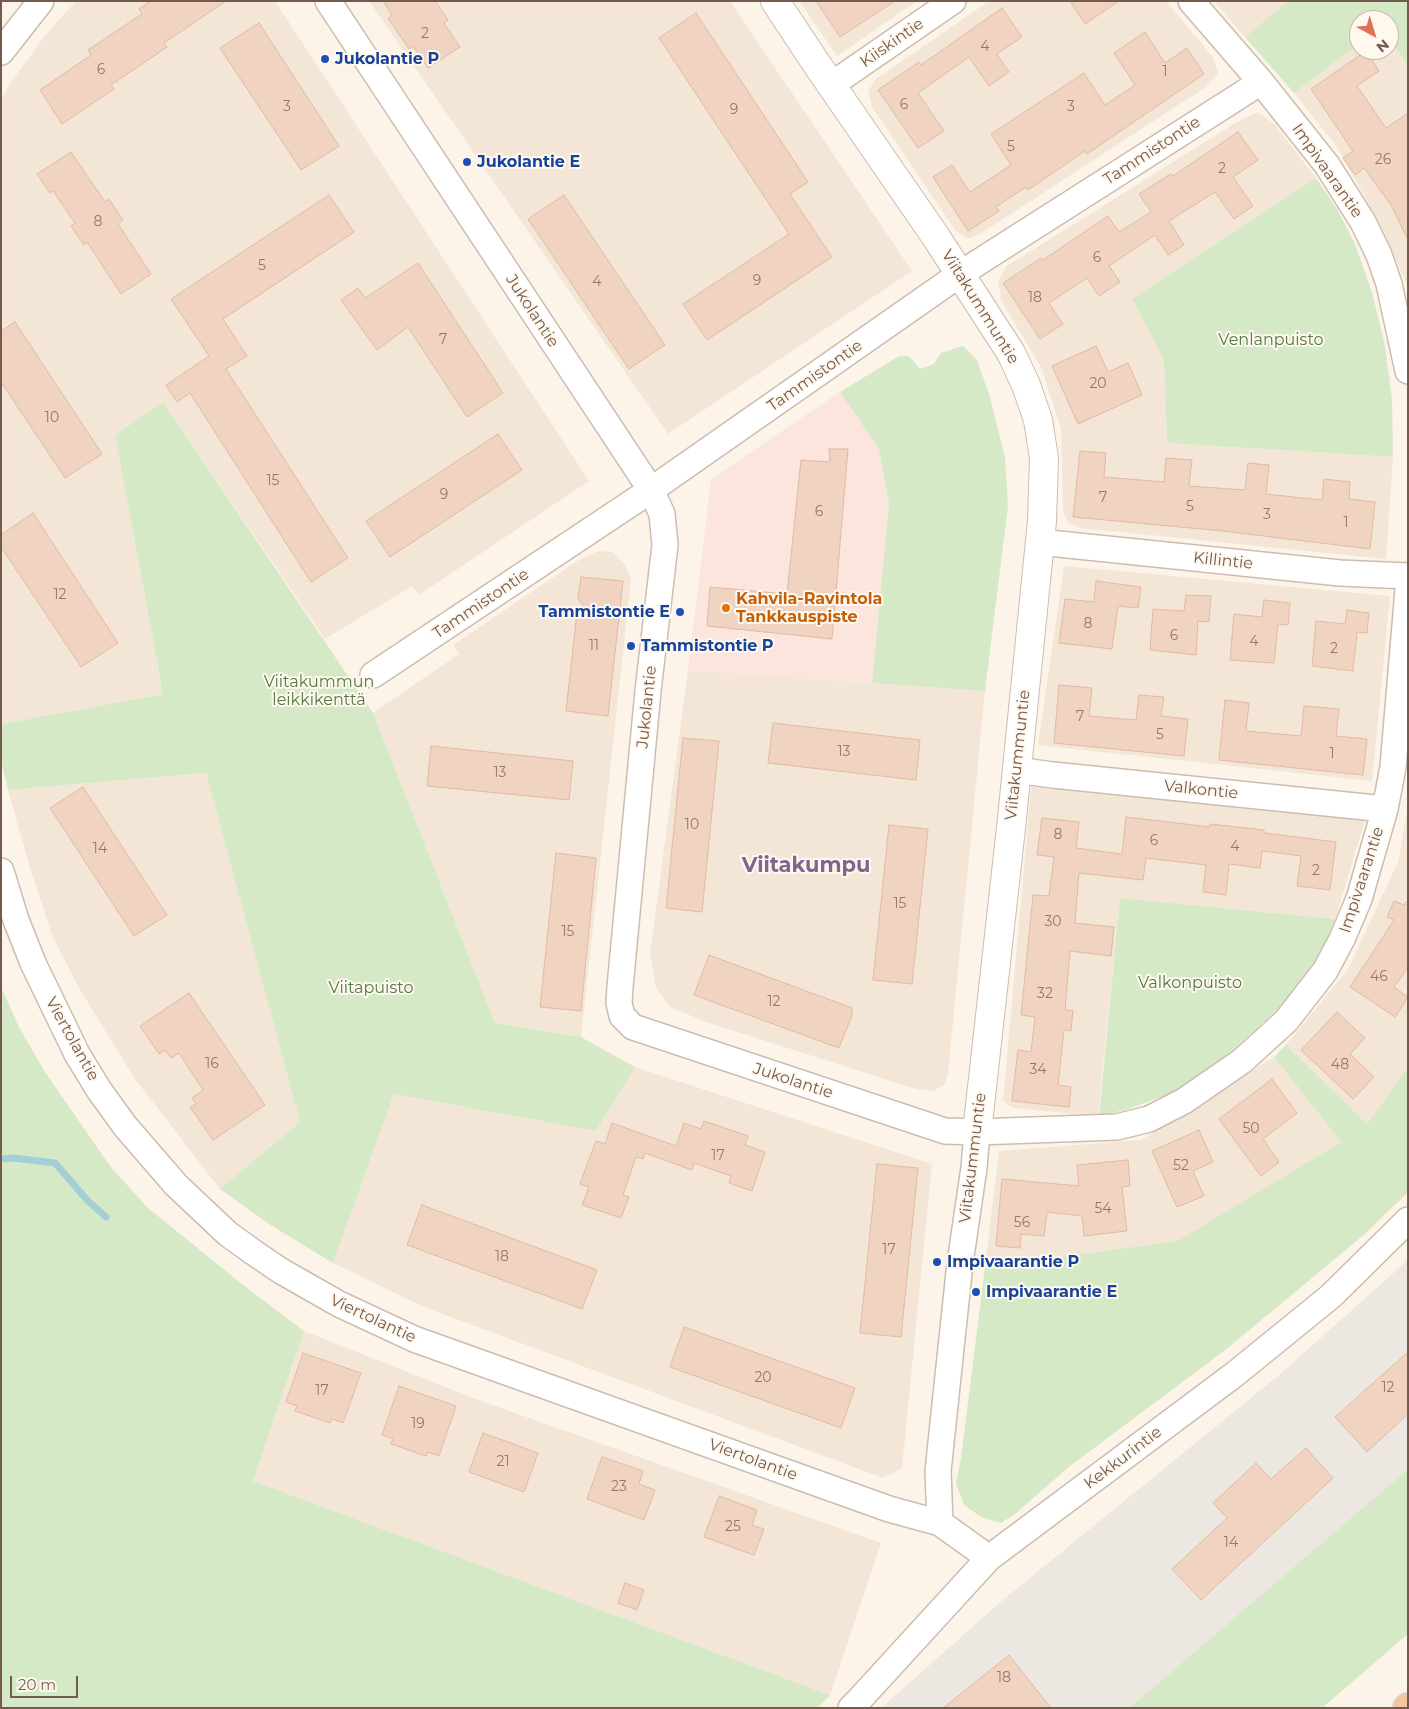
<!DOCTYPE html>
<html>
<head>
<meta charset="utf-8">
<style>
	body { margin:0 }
	#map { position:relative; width:1409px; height:1709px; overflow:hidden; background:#fcf4e8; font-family:Montserrat,sans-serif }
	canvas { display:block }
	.frame { position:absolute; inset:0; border:2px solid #755b4d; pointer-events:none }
	.north { position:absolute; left:1349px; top:10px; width:50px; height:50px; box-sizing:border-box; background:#fef8ef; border:1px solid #c7b9ae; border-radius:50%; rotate:141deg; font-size:14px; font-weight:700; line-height:20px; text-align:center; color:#755b4d }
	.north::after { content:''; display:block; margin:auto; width:18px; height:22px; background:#df7154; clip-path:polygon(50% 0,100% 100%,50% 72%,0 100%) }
	.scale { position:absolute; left:10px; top:1676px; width:68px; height:22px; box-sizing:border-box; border:2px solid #755b4d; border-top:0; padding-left:6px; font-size:15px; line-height:18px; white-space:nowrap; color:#755b4d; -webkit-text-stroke:4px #fef8ef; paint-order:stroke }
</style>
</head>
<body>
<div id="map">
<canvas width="1409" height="1709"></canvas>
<div class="frame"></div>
<div class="north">N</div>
<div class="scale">20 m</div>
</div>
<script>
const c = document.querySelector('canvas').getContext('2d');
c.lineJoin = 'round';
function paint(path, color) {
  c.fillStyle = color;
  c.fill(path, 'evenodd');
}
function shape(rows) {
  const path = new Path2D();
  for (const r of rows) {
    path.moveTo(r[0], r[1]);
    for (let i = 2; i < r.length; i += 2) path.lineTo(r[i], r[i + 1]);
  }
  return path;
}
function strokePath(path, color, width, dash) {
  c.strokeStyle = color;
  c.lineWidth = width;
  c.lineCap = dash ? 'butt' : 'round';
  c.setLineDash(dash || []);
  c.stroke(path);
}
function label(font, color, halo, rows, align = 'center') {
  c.font = font + ' Montserrat,sans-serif';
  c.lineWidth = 4;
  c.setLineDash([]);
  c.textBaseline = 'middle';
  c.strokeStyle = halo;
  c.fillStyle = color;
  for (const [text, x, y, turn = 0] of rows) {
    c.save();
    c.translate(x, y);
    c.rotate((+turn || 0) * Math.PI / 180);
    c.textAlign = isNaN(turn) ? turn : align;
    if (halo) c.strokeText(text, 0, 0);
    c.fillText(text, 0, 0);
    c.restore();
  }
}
paint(shape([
	[76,1,275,1,589,481,419,595,412,586,325,639,163,402,115,435,163,694,1,724,1,99,11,82,47,33],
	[369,1,730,1,912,271,668,434],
	[799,1,917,1,837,56],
	[989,1,1166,1,1213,57,1218,73,1206,87,980,234,967,239,956,231,872,107,868,91,876,79],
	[1214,1,1288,1,1245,37],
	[1389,39,1408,65,1408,290,1406,282,1379,222,1337,147,1294,93,1359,44,1359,50,1389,50],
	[1258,112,1275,125,1316,178,1132,299,1164,360,1167,443,1393,457,1386,559,1081,528,1068,523,1063,511,1061,429,1042,369,1001,300,998,281,1007,266,1237,122],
	[598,551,612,552,624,563,631,579,581,1037,495,1023,373,713,459,654,453,645,579,560],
	[1064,566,1390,596,1372,781,1038,745],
	[688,670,985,691,948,1074,944,1086,932,1091,916,1089,706,1022,670,1007,656,988,650,954],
	[206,773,300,1122,220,1189,135,1079,79,988,52,935,30,868,8,790],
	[1032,778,1365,820,1335,919,1120,898,1098,1116,1013,1108,1003,1101],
	[1408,805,1408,1067,1367,1124,1286,1045,1348,969,1398,862],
	[1274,1057,1341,1142,1177,1241,985,1267,999,1151,1141,1140],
	[635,1067,932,1164,902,1468,883,1478,424,1307,333,1263,394,1094,596,1131],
	[304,1331,473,1398,881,1543,830,1695,253,1481]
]), '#f3e6d7');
paint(shape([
	[840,392,879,449,889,504,872,683,688,670,711,479]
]), '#fbe5dd');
paint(shape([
	[1408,1260,1408,1469,1129,1708,881,1708,1004,1599,1279,1375]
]), '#ede7e1');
paint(shape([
	[1288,1,1408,1,1408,65,1389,39,1389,20,1359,20,1359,44,1294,93,1245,37],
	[1316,178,1337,209,1355,244,1372,292,1385,346,1392,399,1393,457,1167,443,1164,360,1132,299],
	[963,346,977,360,989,394,1005,458,1008,506,985,691,872,683,889,504,879,449,840,392,899,356,909,356,920,369,934,364,941,353],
	[163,402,373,713,495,1023,581,1037,635,1067,596,1131,394,1094,333,1263,272,1226,220,1189,300,1122,206,773,8,790,1,760,1,724,163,694,115,435],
	[1120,898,1335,919,1326,941,1315,963,1300,983,1278,1009,1234,1049,1207,1070,1174,1092,1125,1110,1099,1116],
	[1,987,20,1029,45,1072,110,1166,148,1208,247,1288,304,1331,253,1481,830,1695,817,1708,1,1708],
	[1286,1045,1367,1124,1408,1067,1408,1192,1366,1233,1318,1273,1224,1351,1070,1466,1015,1514,1001,1523,981,1517,964,1505,956,1484,961,1458,985,1267,1177,1241,1341,1142,1274,1057],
	[1408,1469,1408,1634,1322,1708,1129,1708]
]), '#d5e9c7');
strokePath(shape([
	[1,1159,13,1158,55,1163,88,1201,106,1217]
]), '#a4cfd6', 7);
const building = shape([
	[151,1,226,1,164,43,167,47,111,85,114,89,62,124,40,90,91,55,88,50,142,14,139,9,151,1],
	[383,1,435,1,448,20,444,23,460,47,428,68,413,46,409,49,388,18,392,15,383,1],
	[816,1,895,1,840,37,816,1],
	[1070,1,1119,1,1085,24,1070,1],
	[1002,8,1022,37,997,54,1009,72,989,86,969,57,918,93,944,131,918,148,878,90,919,62,921,65,1002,8],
	[696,13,808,182,790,194,832,257,707,340,683,304,789,234,659,38,696,13],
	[259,23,339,146,301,170,220,48,259,23],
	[1145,32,1165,63,1187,48,1204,74,1087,154,1085,151,1028,190,1026,187,996,207,999,211,968,231,933,177,952,165,970,192,1011,165,991,134,1084,73,1105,105,1135,85,1114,53,1145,32],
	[1366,51,1379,71,1357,86,1386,128,1408,113,1408,240,1391,205,1364,168,1355,175,1343,158,1353,151,1311,89,1366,51],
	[1238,132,1258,160,1233,177,1253,206,1234,219,1215,192,1169,221,1184,245,1168,255,1155,235,1109,266,1120,282,1099,296,1087,278,1049,303,1063,324,1040,339,1003,283,1041,258,1043,260,1108,216,1119,232,1151,212,1139,194,1171,174,1173,176,1238,132],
	[71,152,105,202,109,199,123,220,118,224,151,274,121,294,87,242,84,245,71,226,75,223,53,191,50,193,37,174,71,152],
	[329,195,354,232,223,319,247,356,226,369,348,558,311,582,190,393,177,402,166,385,209,356,171,299,329,195],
	[564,195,665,345,629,369,528,219,564,195],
	[418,263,503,393,467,417,408,327,377,350,341,300,358,288,365,298,418,263],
	[15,322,102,454,65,478,1,382,1,331,15,322],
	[1096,346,1108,372,1128,363,1142,395,1078,424,1052,366,1096,346],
	[498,434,522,470,390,557,366,521,498,434],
	[829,449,848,449,832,639,707,626,710,587,787,594,801,460,830,462,829,449],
	[1080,451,1106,453,1104,477,1164,482,1166,458,1192,460,1189,486,1245,490,1248,463,1269,465,1266,494,1322,500,1324,479,1350,482,1349,499,1375,502,1370,549,1223,531,1073,517,1080,451],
	[33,513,118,643,81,667,1,547,1,535,33,513],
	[581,577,623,581,608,716,566,711,577,612,583,605,578,599,581,577],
	[1096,581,1141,587,1138,608,1118,606,1112,649,1059,643,1065,599,1094,602,1096,581],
	[1186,595,1211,596,1209,622,1198,621,1196,655,1150,650,1153,609,1184,611,1186,595],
	[1264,600,1290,603,1288,625,1278,624,1274,663,1230,660,1234,614,1262,617,1264,600],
	[1347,610,1369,613,1367,633,1357,632,1353,671,1312,666,1316,621,1345,624,1347,610],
	[1059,685,1092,688,1089,716,1136,720,1139,695,1164,697,1161,716,1188,719,1184,756,1054,743,1059,685],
	[1225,700,1249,703,1246,731,1301,736,1304,706,1339,709,1336,736,1367,739,1363,775,1219,760,1225,700],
	[773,723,920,740,916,780,768,763,773,723],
	[683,738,719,741,702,912,666,908,683,738],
	[431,746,573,761,569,800,427,786,431,746],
	[83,787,167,915,134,936,50,808,83,787],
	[1126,817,1210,827,1210,824,1264,830,1264,833,1336,842,1330,890,1297,886,1301,856,1262,851,1260,868,1229,864,1226,895,1203,892,1206,865,1146,858,1143,880,1079,873,1075,923,1114,927,1111,956,1070,951,1065,1010,1073,1010,1071,1031,1064,1030,1058,1085,1071,1087,1069,1107,1012,1101,1018,1050,1031,1052,1035,1017,1021,1015,1033,895,1049,896,1054,857,1037,855,1042,818,1079,822,1076,848,1122,854,1126,817],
	[889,825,928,829,912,984,873,980,889,825],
	[556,853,596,858,581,1011,540,1007,556,853],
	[1408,900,1408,967,1394,987,1408,997,1395,1017,1350,987,1394,920,1387,917,1394,901,1404,905,1408,900],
	[709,955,852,1008,852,1015,839,1048,694,995,709,955],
	[189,993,265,1105,213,1140,190,1107,196,1104,192,1098,203,1090,179,1053,171,1058,165,1050,159,1054,140,1026,189,993],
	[1337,1012,1365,1038,1350,1054,1374,1077,1353,1099,1301,1050,1337,1012],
	[1272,1079,1297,1113,1263,1139,1279,1162,1261,1176,1219,1119,1272,1079],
	[704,1121,748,1136,745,1145,765,1152,752,1191,729,1183,731,1176,694,1163,692,1170,645,1153,643,1159,636,1157,623,1195,629,1197,621,1218,582,1205,589,1187,580,1184,591,1154,596,1141,605,1144,612,1123,676,1146,684,1123,701,1129,704,1121],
	[1199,1130,1213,1162,1193,1171,1204,1196,1177,1207,1152,1151,1199,1130],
	[1128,1160,1130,1186,1122,1187,1127,1231,1084,1236,1082,1216,1047,1212,1044,1236,1021,1234,1020,1248,996,1246,1002,1179,1079,1186,1077,1165,1128,1160],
	[877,1164,918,1168,901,1337,860,1333,877,1164],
	[422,1205,597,1270,582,1309,407,1245,422,1205],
	[684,1327,855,1388,841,1428,670,1367,684,1327],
	[1408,1352,1408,1414,1367,1452,1335,1417,1408,1352],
	[303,1353,361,1373,343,1423,332,1419,330,1423,295,1411,297,1406,286,1402,303,1353],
	[399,1386,456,1406,439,1456,428,1452,426,1456,391,1444,393,1439,382,1435,399,1386],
	[483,1433,538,1453,524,1492,469,1472,483,1433],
	[1306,1448,1333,1478,1201,1600,1172,1569,1227,1518,1213,1503,1256,1463,1271,1479,1306,1448],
	[602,1457,643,1471,639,1484,655,1490,644,1520,587,1499,602,1457],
	[719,1496,757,1510,752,1525,764,1529,754,1555,704,1537,719,1496],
	[625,1583,644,1590,637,1610,618,1603,625,1583],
	[1009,1655,1051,1708,943,1708,1009,1655]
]);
paint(building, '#f0d3c1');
strokePath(building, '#e2baa2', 1);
const minor = shape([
	[328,1,651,490,662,514,665,545,648,691,620,987,619,1003,622,1016,633,1027,945,1131,977,1132,1117,1127,1149,1119,1184,1101,1242,1061,1286,1021,1325,971,1342,939,1359,899,1385,809,1393,767,1408,590],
	[1191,1,1261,82,1327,165,1363,222,1379,255,1389,284,1408,371],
	[1,52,41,1],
	[831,85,953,1],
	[1039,542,1340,573,1408,576],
	[373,675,651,490,960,274,1261,82],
	[1016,770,1053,775,1385,809],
	[1,871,16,920,33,963,77,1054,99,1090,125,1126,176,1185,228,1234,253,1252,281,1271,339,1304,414,1339,889,1509,940,1523,989,1558],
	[940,1523,938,1471,960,1263,974,1168,977,1132],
	[851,1708,859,1700,989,1558,1235,1374,1331,1296,1408,1220]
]);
const tertiary = shape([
	[775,1,818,66,936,237,1011,353,1026,385,1038,420,1044,458,1042,521,1011,828,977,1132]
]);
const trunk = shape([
	[1407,1708,1408,1707]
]);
strokePath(minor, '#cdbcaf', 28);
strokePath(tertiary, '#cdbcaf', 30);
strokePath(trunk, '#dbd4d1', 30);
strokePath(minor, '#fff', 25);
strokePath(tertiary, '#fff', 28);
strokePath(trunk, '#f4c6a3', 28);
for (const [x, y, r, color] of [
	[325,59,5,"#1a4fb4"],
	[467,162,5,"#1a4fb4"],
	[726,608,5,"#e8710a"],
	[680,612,5,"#1a4fb4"],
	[631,646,5,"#1a4fb4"],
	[937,1262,5,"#1a4fb4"],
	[976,1292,5,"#1a4fb4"]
]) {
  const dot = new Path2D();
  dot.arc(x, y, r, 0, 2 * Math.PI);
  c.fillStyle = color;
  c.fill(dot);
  strokePath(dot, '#fef8ef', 2);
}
label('14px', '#94796a', null, [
	["2",425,34],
	["4",985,47],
	["6",101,70],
	["1",1165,72],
	["6",904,105],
	["3",287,107],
	["3",1071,107],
	["9",734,110],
	["5",1011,147],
	["26",1383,160],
	["2",1222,169],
	["8",98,222],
	["6",1097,258],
	["5",262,266],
	["9",757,281],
	["4",597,282],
	["18",1035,298],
	["7",443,340],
	["20",1098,384],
	["10",52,418],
	["15",273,481],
	["9",444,495],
	["7",1103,498],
	["5",1190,507],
	["6",819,512],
	["3",1267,515],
	["1",1346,523],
	["12",60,595],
	["8",1088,624],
	["6",1174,636],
	["4",1254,642],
	["11",594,646],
	["2",1334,649],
	["7",1080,717],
	["5",1160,735],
	["13",844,752],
	["1",1332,754],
	["13",500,773],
	["10",692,825],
	["8",1058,835],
	["6",1154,841],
	["4",1235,847],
	["14",100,849],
	["2",1316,871],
	["15",900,904],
	["30",1053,922],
	["15",568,932],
	["46",1379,977],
	["32",1045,994],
	["12",774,1002],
	["16",212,1064],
	["48",1340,1065],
	["34",1038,1070],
	["50",1251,1129],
	["17",718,1156],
	["52",1181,1166],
	["54",1103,1209],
	["56",1022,1223],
	["17",889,1250],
	["18",502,1257],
	["20",763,1378],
	["12",1388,1388],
	["17",322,1391],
	["19",418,1424],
	["21",503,1462],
	["23",619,1487],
	["25",733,1527],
	["14",1231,1543],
	["18",1004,1678]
]);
label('16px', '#755b4d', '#fef8ef', [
	["Kiiskintie",892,43,-35],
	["Tammistontie",1152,151,-33],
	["Impivaarantie",1327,171,55],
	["Viitakummuntie",980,307,58],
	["Jukolantie",532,311,57],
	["Tammistontie",815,376,-35],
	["Killintie",1223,561,6],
	["Tammistontie",481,604,-34],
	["Jukolantie",647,707,-84],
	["Viitakummuntie",1018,755,-84],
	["Valkontie",1201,790,6],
	["Impivaarantie",1362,880,-72],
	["Viertolantie",72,1039,61],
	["Jukolantie",793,1081,18],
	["Viitakummuntie",973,1158,-83],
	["Viertolantie",373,1319,25],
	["Kekkurintie",1123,1458,-37],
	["Viertolantie",753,1460,20]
]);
label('bold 16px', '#164399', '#fef8ef', [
	["Jukolantie P",335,59],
	["Jukolantie E",477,162],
	["Tammistontie E",670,612,"right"],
	["Tammistontie P",641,646],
	["Impivaarantie P",947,1262],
	["Impivaarantie E",986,1292]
], 'left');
label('16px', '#557a45', '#fef8ef', [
	["Venlanpuisto",1271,340],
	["Viitakummun",319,682],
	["leikkikenttä",319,700],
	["Valkonpuisto",1190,983],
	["Viitapuisto",371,988]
]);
label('bold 16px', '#c56008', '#fef8ef', [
	["Kahvila-Ravintola",736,599],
	["Tankkauspiste",736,617]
], 'left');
label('bold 21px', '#816591', '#fef8ef', [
	["Viitakumpu",806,866]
]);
</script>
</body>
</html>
